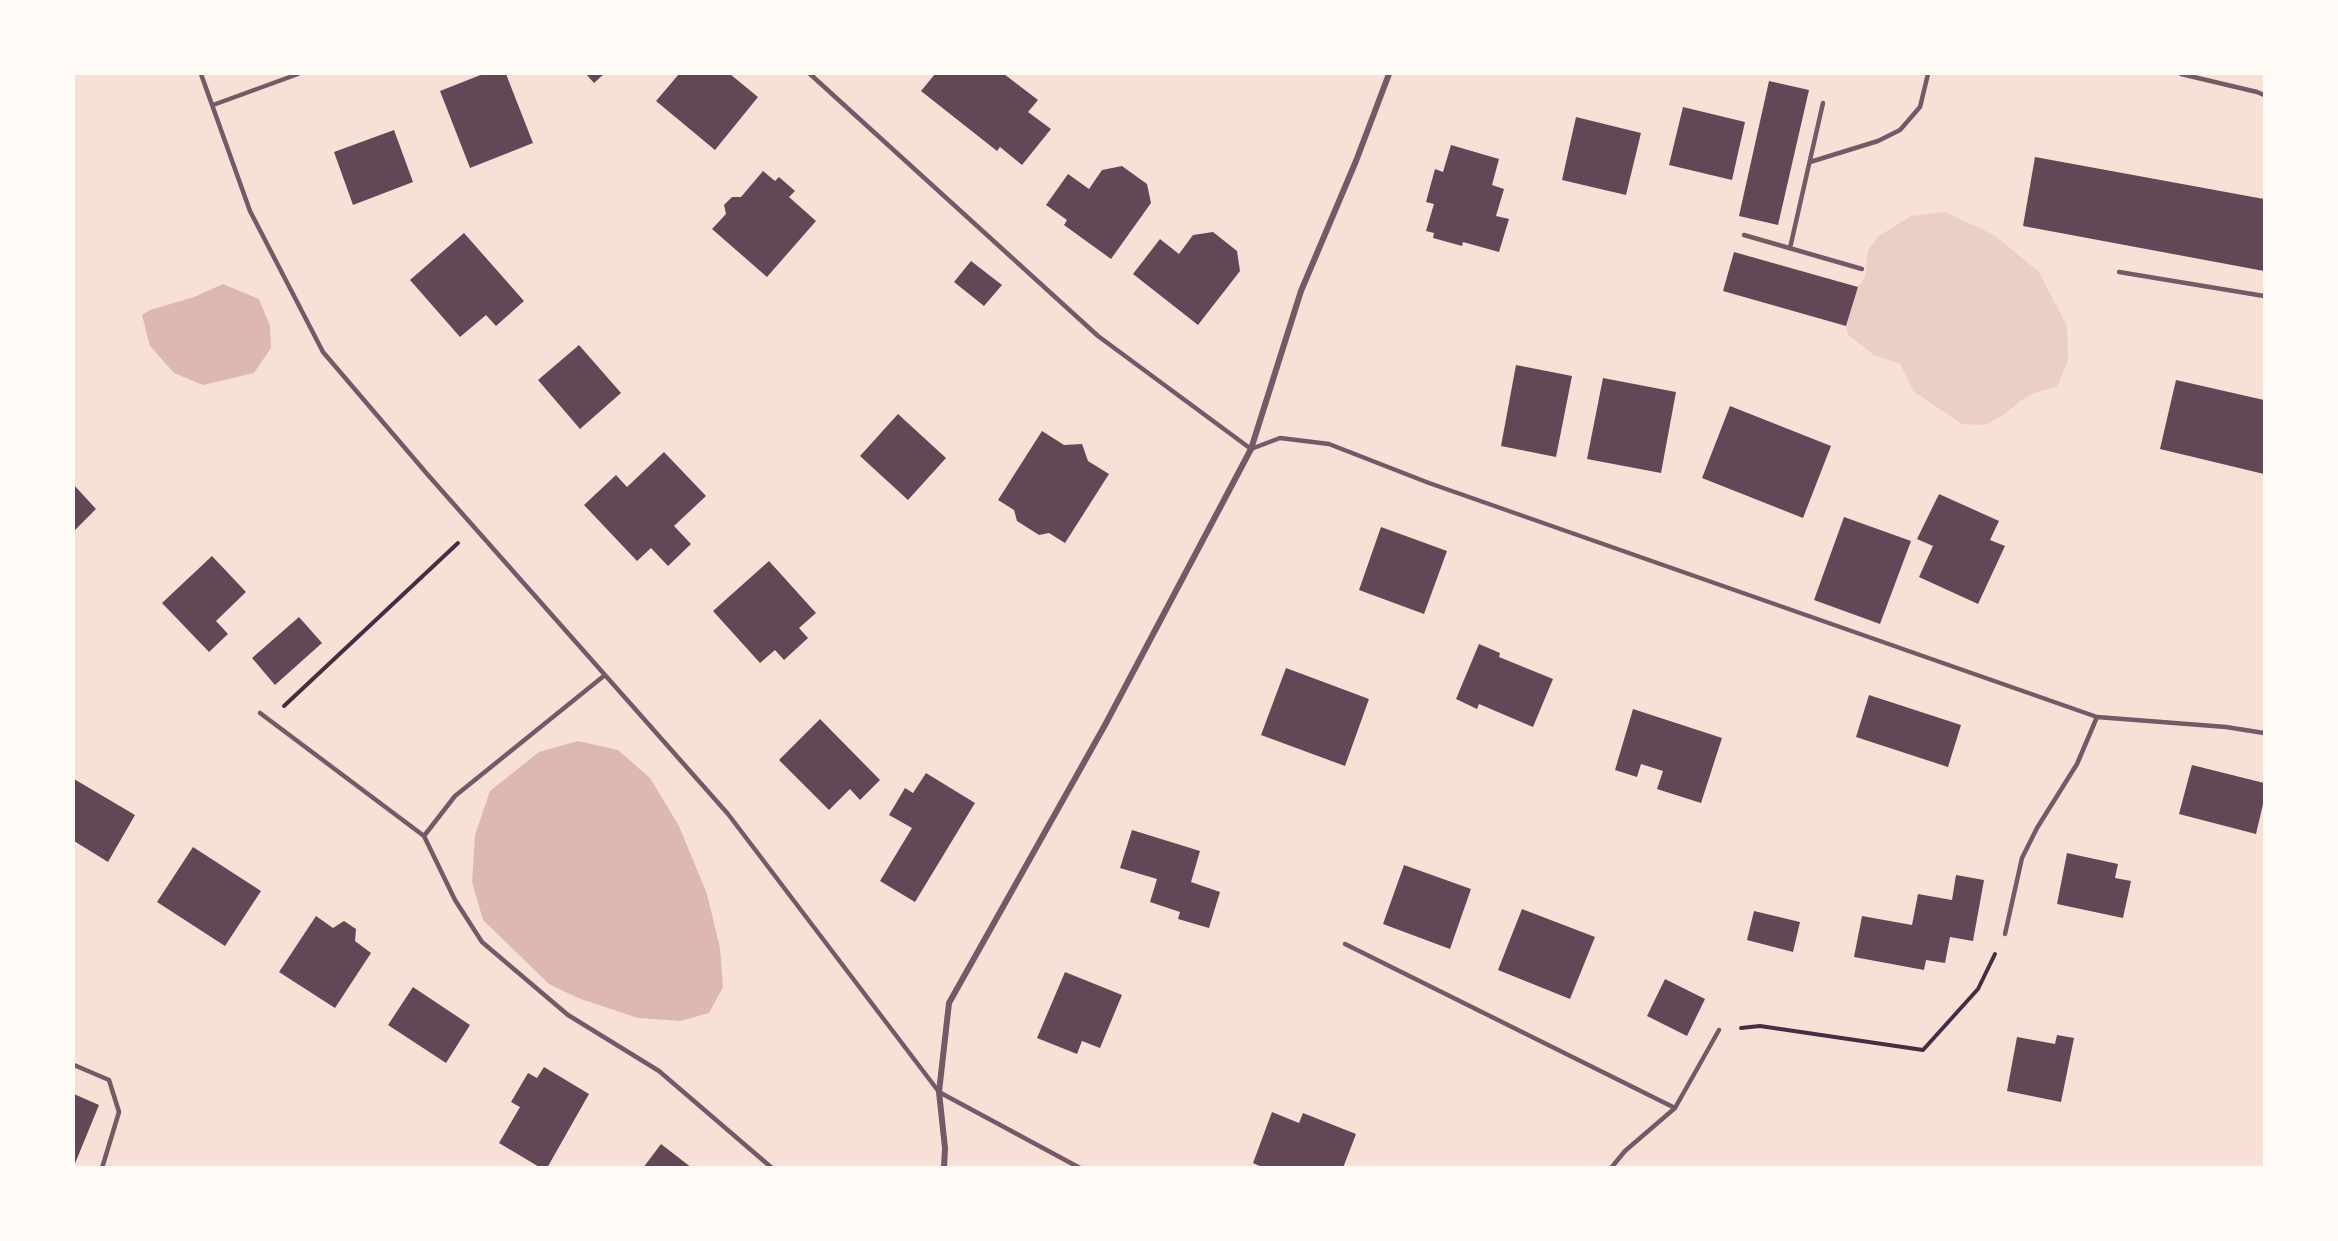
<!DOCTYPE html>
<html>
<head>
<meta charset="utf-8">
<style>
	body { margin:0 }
	#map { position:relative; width:2338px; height:1241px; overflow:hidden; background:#f7e1d7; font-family:Commissioner,sans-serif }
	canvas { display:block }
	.frame { position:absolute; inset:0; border:75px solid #fffaf5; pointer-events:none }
</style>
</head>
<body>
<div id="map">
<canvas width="2338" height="1241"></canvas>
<div class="frame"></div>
</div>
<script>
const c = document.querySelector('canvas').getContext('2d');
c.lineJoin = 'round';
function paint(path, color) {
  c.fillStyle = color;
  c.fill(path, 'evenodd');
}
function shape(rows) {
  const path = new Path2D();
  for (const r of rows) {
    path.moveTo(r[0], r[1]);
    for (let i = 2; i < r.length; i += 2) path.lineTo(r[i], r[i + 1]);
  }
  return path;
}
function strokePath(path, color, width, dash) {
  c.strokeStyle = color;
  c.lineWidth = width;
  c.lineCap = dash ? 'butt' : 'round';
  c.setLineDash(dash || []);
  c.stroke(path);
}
paint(shape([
	[1945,212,1994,235,2039,272,2067,326,2068,360,2057,387,2034,393,2020,401,2005,414,1985,425,1962,424,1913,391,1900,364,1874,355,1848,335,1846,326,1858,287,1865,277,1868,250,1879,236,1911,216]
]), '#ebcfc5');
paint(shape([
	[223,284,259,299,270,326,271,348,254,373,203,385,174,373,150,346,142,315,150,310,194,297],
	[578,741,618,750,650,778,679,826,707,894,720,948,723,987,709,1013,680,1021,638,1018,578,998,549,984,483,920,472,882,475,835,490,791,539,752]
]), '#dcb8b0');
paint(shape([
	[483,74,506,74,533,143,470,168,440,91],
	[586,74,604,74,594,83],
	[679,74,730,74,758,97,715,150,656,101],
	[935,74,1004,74,1038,100,1028,112,1051,129,1022,165,1000,147,997,151,921,91],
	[1769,81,1809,90,1778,225,1739,216],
	[1683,107,1745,122,1732,180,1669,165],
	[1576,117,1641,133,1626,195,1562,180],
	[394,130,413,182,353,205,334,152],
	[1451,145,1499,159,1492,185,1504,189,1496,216,1509,219,1499,252,1463,242,1462,246,1433,238,1434,233,1426,231,1434,204,1426,202,1435,169,1443,172],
	[2035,157,2264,199,2264,271,2023,226],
	[1122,166,1147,184,1151,203,1111,259,1064,225,1067,220,1046,205,1068,174,1089,189,1102,170],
	[763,171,775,181,779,177,795,191,789,197,816,221,767,277,712,229,726,214,724,205,732,197,741,197],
	[1213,232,1237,251,1240,271,1198,325,1133,274,1160,239,1179,254,1193,235],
	[464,233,524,301,496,326,486,315,460,337,410,280],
	[1734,252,1858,287,1846,326,1723,291],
	[971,261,1002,285,984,306,954,282],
	[579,345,621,393,580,429,538,380],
	[1516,365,1572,376,1556,457,1501,446],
	[1603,378,1676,392,1661,473,1587,459],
	[2176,380,2264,400,2264,474,2160,449],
	[1730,406,1831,446,1803,518,1702,478],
	[898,414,946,458,908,500,860,456],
	[1042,431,1064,445,1082,444,1088,461,1109,474,1065,543,1049,533,1039,535,1017,521,1014,510,998,500],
	[664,452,706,496,674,526,691,544,668,566,651,548,637,561,584,505,616,475,627,487],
	[74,485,96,509,74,531],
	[1939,494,1999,521,1990,540,2005,546,1978,604,1919,577,1933,546,1917,539],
	[1844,517,1911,541,1880,624,1814,600],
	[1381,527,1447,551,1424,614,1359,590],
	[212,556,246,592,216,621,228,634,209,652,162,603],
	[769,561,816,613,799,628,808,638,784,660,775,650,760,663,713,611],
	[299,617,322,643,275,685,252,658],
	[1479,644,1500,653,1499,657,1553,679,1533,727,1479,704,1477,709,1456,699],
	[1286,668,1369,699,1345,766,1261,735],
	[1869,695,1961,725,1948,767,1856,737],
	[1633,709,1722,738,1701,803,1657,789,1663,771,1641,764,1637,777,1615,770],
	[820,719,880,780,860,800,850,789,829,810,779,760],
	[2192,765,2264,783,2264,800,2256,834,2179,814],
	[926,773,975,803,915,902,880,881,912,828,889,815,905,788,913,793],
	[74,779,135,815,108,862,74,841],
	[1132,830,1200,851,1191,882,1220,892,1209,928,1178,919,1180,912,1150,902,1157,879,1120,868],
	[193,847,261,891,225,946,157,902],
	[2067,853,2118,864,2115,878,2131,881,2123,918,2057,904],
	[1404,865,1471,889,1450,949,1383,924],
	[1956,875,1984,880,1973,941,1950,937,1945,963,1926,960,1924,970,1854,957,1862,916,1912,925,1918,894,1952,900],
	[1522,909,1595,937,1570,999,1498,970],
	[1754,911,1800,922,1793,952,1747,940],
	[316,916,333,928,344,921,356,929,355,941,371,953,335,1008,279,972],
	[1065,972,1122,995,1100,1048,1082,1041,1077,1054,1037,1038],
	[1665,979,1705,999,1687,1036,1647,1016],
	[413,987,470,1025,446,1063,388,1025],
	[2057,1035,2074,1038,2061,1102,2007,1091,2017,1037,2055,1044],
	[544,1067,589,1094,547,1168,541,1168,499,1143,520,1107,511,1102,528,1073,537,1078],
	[74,1094,99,1105,74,1166],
	[1272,1112,1299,1123,1303,1113,1356,1134,1343,1168,1264,1168,1253,1163],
	[661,1144,692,1168,643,1168]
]), '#644757');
strokePath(shape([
	[284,706,458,543],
	[1741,1028,1760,1026,1923,1050,1978,989,1995,954]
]), '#4a2c40', 4);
strokePath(shape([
	[201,74,250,211,323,352,428,475,728,814,939,1092,1080,1168],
	[810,74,1098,336,1251,449,1280,438,1329,444,1429,483,2097,717,2226,727,2264,733],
	[2181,74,2257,92,2264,95],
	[213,105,298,74],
	[1810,162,1878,141,1900,130,1920,107,1928,74],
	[1744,235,1862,269],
	[1790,248,1823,103],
	[2119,272,2264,296],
	[260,713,424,836,455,900,482,942,568,1015,659,1071,772,1168],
	[424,836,455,796,605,675],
	[2005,934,2022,858,2037,828,2077,764,2097,717],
	[1345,944,1675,1108],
	[74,1065,109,1080,119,1112,102,1168],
	[1611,1168,1625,1151,1675,1108,1719,1030]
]), '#755966', 4.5);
strokePath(shape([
	[944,1168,945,1148,939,1092,949,1003,1105,725,1251,449,1301,291,1356,161,1389,74]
]), '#755966', 6);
</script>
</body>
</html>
